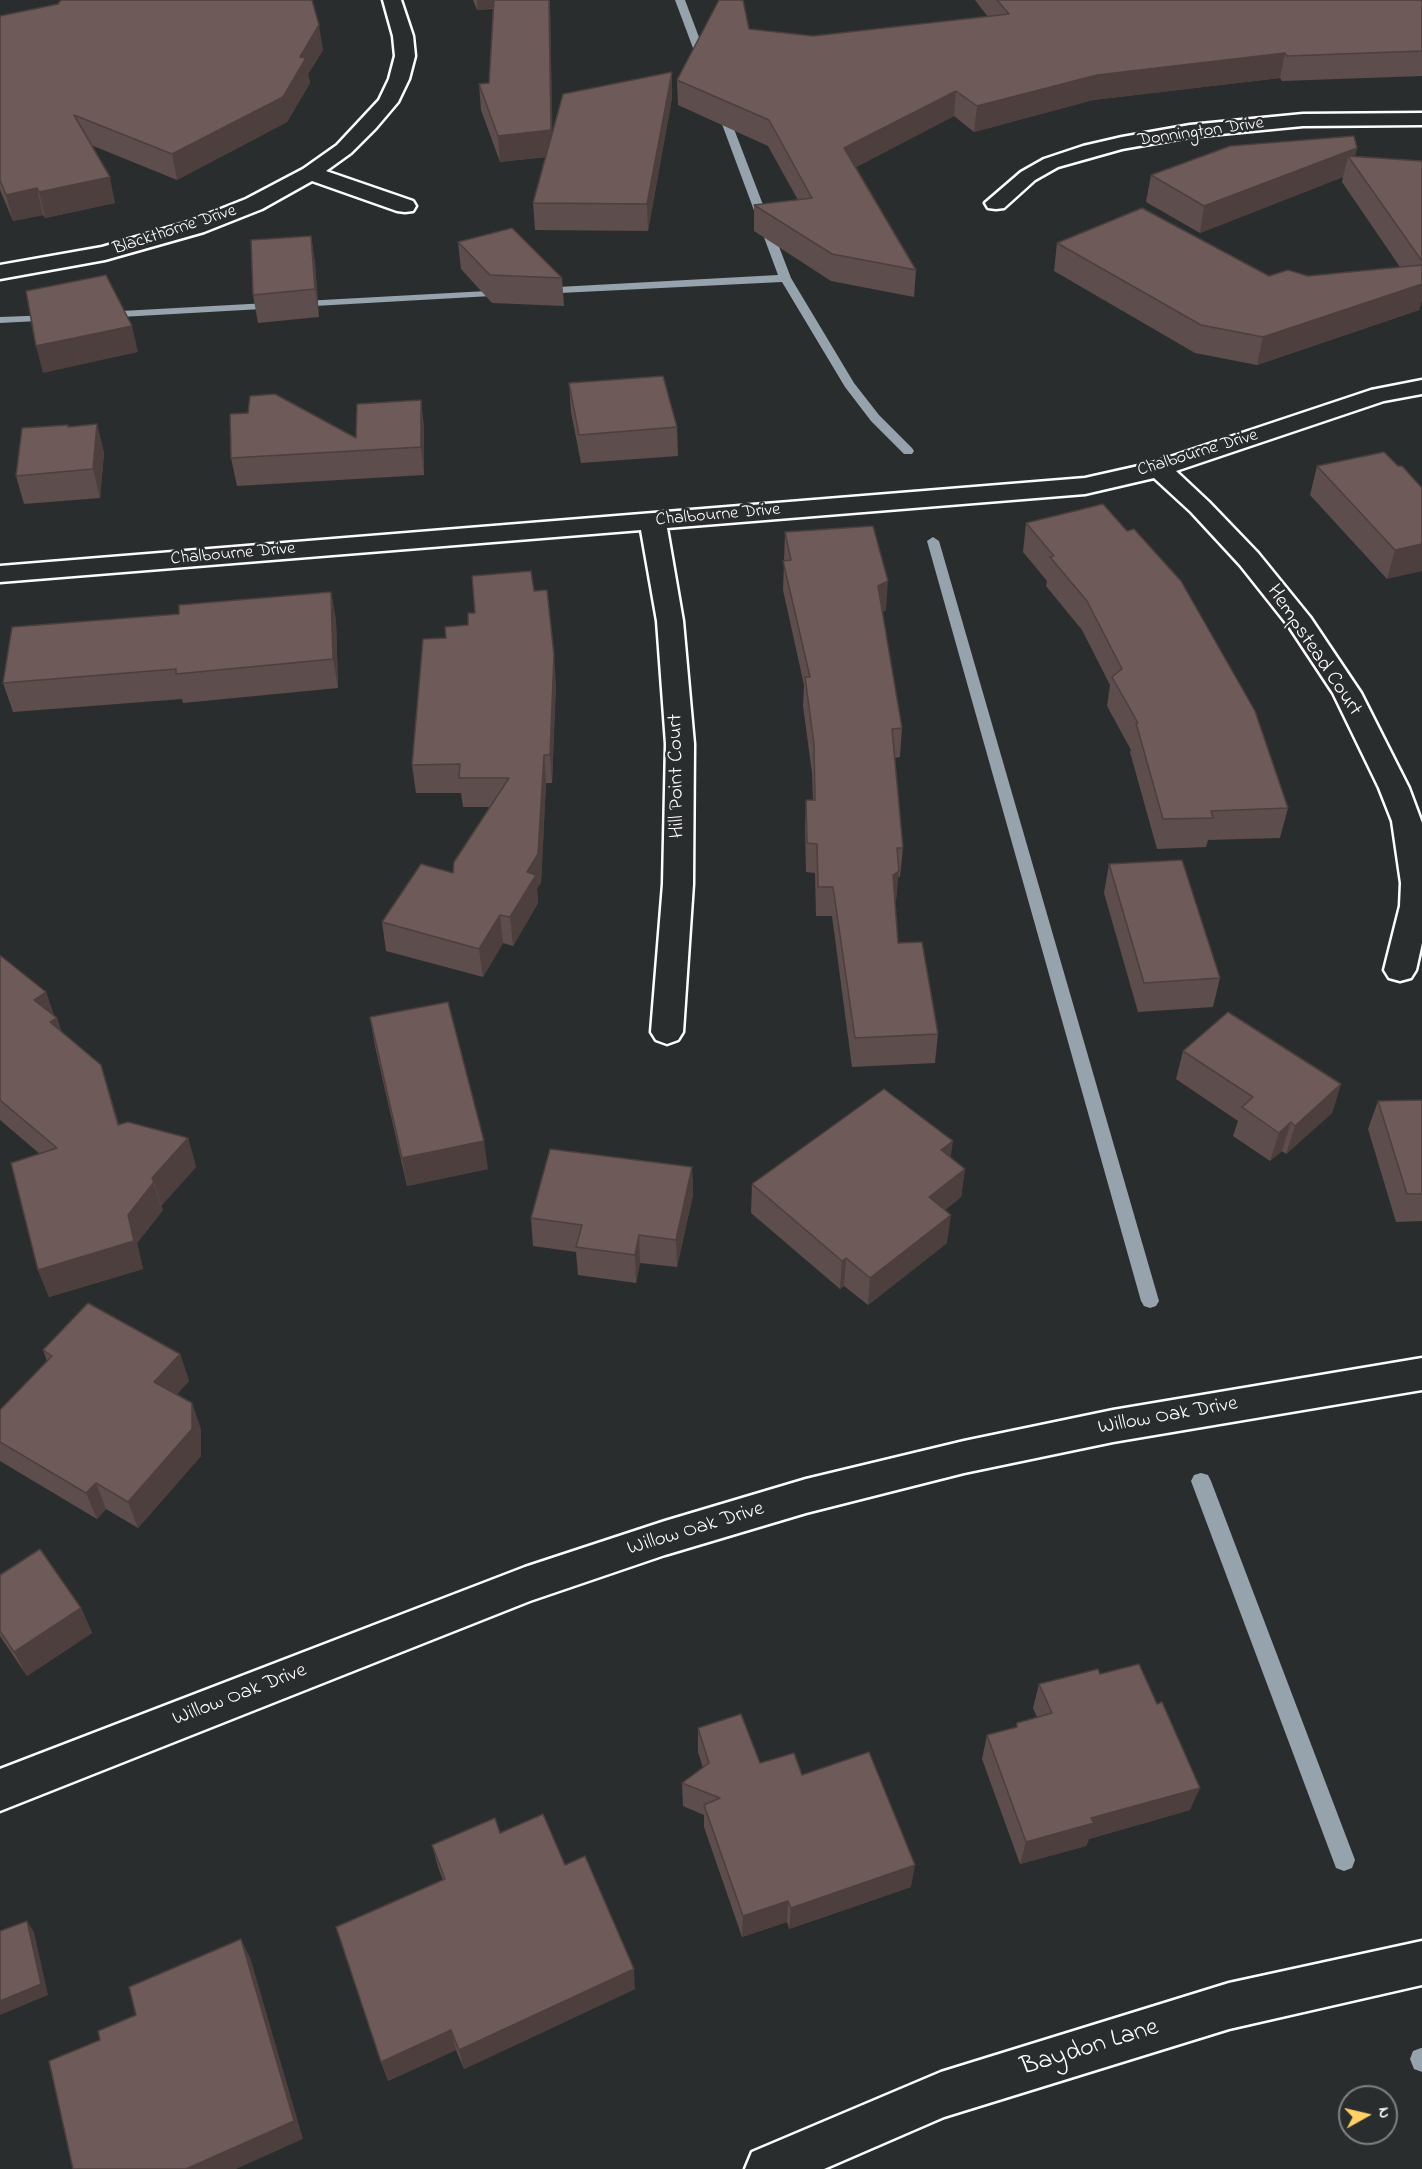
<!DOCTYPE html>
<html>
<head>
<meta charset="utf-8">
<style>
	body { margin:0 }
	#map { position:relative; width:1422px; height:2169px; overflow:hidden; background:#2a2d2e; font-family:"Indie Flower",sans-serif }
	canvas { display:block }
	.north { position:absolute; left:1338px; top:2085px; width:60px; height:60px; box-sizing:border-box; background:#2a2d2e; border:2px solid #7f8182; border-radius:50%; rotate:82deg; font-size:16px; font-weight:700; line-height:24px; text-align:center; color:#fff }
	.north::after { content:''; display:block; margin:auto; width:21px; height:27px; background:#ffd166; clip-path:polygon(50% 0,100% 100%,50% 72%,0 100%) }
</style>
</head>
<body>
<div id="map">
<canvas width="1422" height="2169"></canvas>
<div class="north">N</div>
</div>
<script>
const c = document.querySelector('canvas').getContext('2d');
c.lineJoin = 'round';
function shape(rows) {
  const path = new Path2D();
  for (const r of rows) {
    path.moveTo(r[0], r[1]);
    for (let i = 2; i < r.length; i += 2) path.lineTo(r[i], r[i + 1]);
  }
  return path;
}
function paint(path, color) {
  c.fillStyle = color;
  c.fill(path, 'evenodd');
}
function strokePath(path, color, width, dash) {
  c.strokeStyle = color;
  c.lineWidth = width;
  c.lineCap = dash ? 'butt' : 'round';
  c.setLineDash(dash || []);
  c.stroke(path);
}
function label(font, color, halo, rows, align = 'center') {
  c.font = font + ' "Indie Flower",sans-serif';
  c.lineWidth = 5;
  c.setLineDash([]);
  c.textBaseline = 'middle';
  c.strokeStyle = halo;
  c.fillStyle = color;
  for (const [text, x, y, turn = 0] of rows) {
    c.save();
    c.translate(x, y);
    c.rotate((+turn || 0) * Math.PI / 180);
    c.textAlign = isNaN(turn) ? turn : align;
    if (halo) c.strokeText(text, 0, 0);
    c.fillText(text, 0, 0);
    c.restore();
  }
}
paint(shape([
	[675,0,685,0,709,64,707,66,699,64,675,0],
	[721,105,726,108,791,278,854,383,879,415,912,448,914,451,912,454,904,454,871,421,845,387,782,282,540,294,534,291,540,288,778,275,716,108,721,105],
	[505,290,509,291,509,295,103,318,97,315,103,312,505,290],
	[53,315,57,316,57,320,0,323,0,317,53,315],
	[933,537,939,541,1159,1301,1156,1306,1150,1308,1144,1306,1141,1301,927,541,933,537],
	[1201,1473,1208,1475,1211,1481,1355,1860,1352,1868,1344,1871,1336,1868,1333,1860,1191,1481,1194,1475,1201,1473],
	[1421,2048,1422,2048,1422,2072,1414,2069,1410,2059,1413,2051,1421,2048]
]), '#97a3ac');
const minor = shape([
	[383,0,401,0,413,36,415,56,409,79,398,102,376,128,351,153,326,171,413,201,416,206,413,211,405,212,397,211,312,181,262,209,204,232,105,260,0,279,0,265,102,247,188,222,246,199,303,169,337,145,379,100,389,79,395,56,393,36,383,0],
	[1422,113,1422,125,1303,126,1190,137,1122,149,1058,167,1035,180,1004,208,996,209,988,208,985,203,1021,172,1044,159,1083,146,1122,137,1190,125,1303,114,1422,113],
	[1422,380,1422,394,1384,401,1176,471,1209,502,1258,553,1310,617,1361,693,1409,788,1422,823,1422,943,1416,970,1411,978,1400,981,1389,978,1384,970,1400,906,1401,883,1392,821,1379,788,1333,693,1290,628,1240,565,1191,512,1154,478,1085,494,667,528,683,621,694,744,693,884,683,1032,678,1040,667,1044,656,1040,651,1032,663,884,666,744,657,621,641,530,0,582,0,566,1085,478,1152,463,1371,390,1422,380],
	[1422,1358,1422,1390,1113,1442,964,1473,806,1513,665,1555,530,1601,0,1811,0,1769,525,1567,665,1521,806,1479,964,1441,1113,1410,1422,1358],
	[1422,1941,1422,1985,1229,2029,944,2117,824,2169,745,2169,752,2152,941,2072,1229,1983,1422,1941]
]);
strokePath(minor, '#fff', 5);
paint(minor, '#2a2d2e');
paint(shape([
	[473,0,550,0,552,133,672,72,672,98,648,231,535,230,533,203,546,157,500,162,481,110,479,84,489,83,493,9,477,10],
	[975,0,1422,0,1422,76,1282,81,1280,78,1093,100,974,132,954,116,856,167,916,270,914,297,831,281,754,231,754,205,798,200,768,146,678,105,677,80,749,29,813,36,988,17],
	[0,16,323,50,308,74,310,83,287,122,177,180,91,145,115,203,45,218,43,215,13,221,0,190],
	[1357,148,1355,156,1422,161,1422,300,1419,310,1257,365,1195,353,1054,271,1057,243,1269,276,1308,276,1400,267,1342,182,1343,177,1200,233,1146,202,1151,175],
	[311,236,315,263,319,317,258,323,253,295],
	[458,242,562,278,564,306,492,303,461,269],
	[569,383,677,427,678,456,581,463,571,412],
	[421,400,424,428,424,475,237,486,231,458,356,438],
	[97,424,104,453,100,498,24,504,16,476,68,425,68,427],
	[1317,466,1398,466,1422,488,1387,579,1310,495],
	[1026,523,1288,808,1280,838,1208,840,1206,847,1157,849,1130,752,1131,750,1107,706,1110,685,1082,630,1046,586,1047,581,1023,552],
	[785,532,886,610,882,612,902,728,900,757,895,758,903,848,900,877,898,877,896,900,895,901,898,943,938,1034,935,1063,852,1067,832,916,816,916,815,873,806,872,805,829,806,800,813,800,812,773,803,706,804,685,783,590],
	[534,591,556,683,552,783,546,783,541,883,537,888,538,903,513,946,503,943,483,977,386,951,382,922,453,873,490,807,463,807,461,793,416,793,412,765,446,638,468,625],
	[331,592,336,621,338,688,183,703,182,699,13,712,3,683,179,614],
	[1109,864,1220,978,1213,1007,1138,1012,1104,893],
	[0,956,46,992,54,1016,57,1018,61,1031,101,1065,119,1125,188,1138,196,1167,161,1206,163,1210,137,1243,143,1269,49,1297,38,1270,40,1154,0,1120],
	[370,1017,488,1169,407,1186,375,1046],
	[1183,1051,1341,1084,1332,1113,1286,1154,1282,1151,1270,1161,1233,1136,1238,1121,1176,1079],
	[1422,1100,1422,1221,1396,1222,1368,1129,1378,1101],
	[951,1157,965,1169,961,1197,945,1210,947,1243,868,1305,844,1286,840,1289,751,1213,752,1184],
	[692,1167,693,1195,677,1267,640,1263,636,1283,578,1275,576,1252,533,1246,531,1218],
	[43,1350,180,1354,189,1381,176,1395,192,1403,201,1430,201,1456,138,1528,106,1509,97,1519,0,1461,0,1410,47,1361],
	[0,1575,81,1608,92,1633,27,1676,0,1636],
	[1100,1674,1190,1810,1089,1839,1086,1846,1020,1864,982,1759,987,1735,1016,1728,1017,1723,1037,1717,1033,1708,1039,1684],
	[698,1728,760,1763,802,1775,911,1887,789,1929,787,1922,742,1937,704,1827,704,1815,683,1806,682,1783,703,1768,698,1752],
	[500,1833,565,1865,635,1989,464,2069,456,2050,388,2081,381,2062,443,1880,438,1867,432,1845]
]), '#5e4d4d');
paint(shape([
	[477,0,496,0,496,8,477,10],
	[549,0,550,6,553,156,500,162,498,136],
	[319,25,323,50,308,74,310,83,287,122,177,180,172,154,300,57],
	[1285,53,1280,78,1093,100,974,132,977,106,1097,75],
	[672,72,672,98,648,231,647,204],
	[956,91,954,116,843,174,844,148],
	[1357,148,1353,163,1348,156,1343,177,1200,233,1204,206],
	[110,177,115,203,45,218,39,192],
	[37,188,43,215,13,221,6,195],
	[311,236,315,263,319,317,315,289],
	[1422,284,1422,299,1419,310,1257,365,1263,337],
	[132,326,138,352,43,373,36,346],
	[421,400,424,428,424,475,421,447],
	[97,424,104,453,100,498,93,469],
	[1422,544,1422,571,1387,579,1395,550],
	[888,581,886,610,876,615,878,586],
	[331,592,336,621,338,688,333,659],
	[554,655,556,683,552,783,550,755],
	[544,755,546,783,541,883,537,888,538,903,513,946,510,917,527,872],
	[899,871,896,900,891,904,893,875],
	[500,915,503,943,483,977,479,949],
	[46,992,55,1019,57,1018,67,1047,34,1000],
	[101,1065,110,1094,128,1154,118,1125],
	[1341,1084,1332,1113,1286,1154,1295,1126],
	[1291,1122,1282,1151,1270,1161,1279,1133],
	[188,1138,196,1167,161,1206,152,1178],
	[484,1141,488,1169,407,1186,402,1158],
	[953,1141,949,1170,941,1150],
	[692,1167,693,1195,677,1267,676,1240],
	[965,1169,961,1197,925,1226,929,1197],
	[154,1182,163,1210,137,1243,143,1269,49,1297,38,1270,128,1215],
	[951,1215,947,1243,868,1305,870,1278],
	[639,1235,640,1263,636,1283,635,1255],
	[846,1258,844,1286,840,1289,842,1261],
	[180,1354,189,1381,164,1409,154,1382],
	[192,1403,201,1430,201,1456,138,1528,128,1502],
	[96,1483,106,1509,97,1519,86,1493],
	[81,1608,92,1633,27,1676,14,1652],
	[1200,1788,1190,1810,1089,1839,1086,1846,1020,1864,1026,1842,1091,1818],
	[915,1865,911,1887,789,1929,791,1908],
	[788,1901,787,1922,742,1937,743,1916],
	[27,1921,34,1932,48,1995,0,2015,0,2001],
	[241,1939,251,1960,303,2139,236,2169,186,2169],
	[634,1969,635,1989,464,2069,459,2050],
	[451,2030,456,2050,388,2081,381,2062]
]), '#4c3f3e');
const building = shape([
	[61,0,312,0,319,25,300,57,306,58,283,97,172,154,74,115,110,177,39,192,37,188,6,195,0,180,0,16,58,4,61,0],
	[494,0,549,0,551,130,498,136,479,84,489,83,494,0],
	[719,0,743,0,749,29,813,36,1009,14,997,0,1422,0,1422,51,1287,56,1285,53,1097,75,977,106,956,91,844,148,916,270,832,254,754,205,812,198,769,120,677,80,719,0],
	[672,72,647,204,533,203,563,94,672,72],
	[1354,136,1357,148,1204,206,1151,175,1230,146,1354,136],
	[1348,156,1422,161,1422,261,1348,156],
	[1142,208,1269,276,1288,270,1308,276,1422,265,1422,284,1263,337,1201,325,1057,243,1142,208],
	[512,228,562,278,490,275,458,242,512,228],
	[311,236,315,289,253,295,251,240,311,236],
	[106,275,132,326,36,346,26,291,106,275],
	[663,376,677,427,579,435,569,383,663,376],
	[275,394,356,438,357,404,421,400,421,447,231,458,230,414,248,413,250,396,275,394],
	[97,424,93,469,16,476,22,428,68,425,68,427,97,424],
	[1384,452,1398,466,1402,466,1422,488,1422,544,1395,550,1317,466,1384,452],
	[1103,504,1127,531,1134,529,1181,581,1255,711,1288,808,1211,811,1213,818,1163,819,1136,723,1138,723,1112,677,1122,669,1087,601,1050,557,1054,556,1026,523,1103,504],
	[873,526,888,581,878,586,902,728,892,729,903,848,897,848,899,871,893,875,898,943,922,942,938,1034,855,1038,833,887,818,887,817,844,807,843,806,800,815,800,814,744,805,677,810,677,783,561,791,560,785,532,873,526],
	[531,571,534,591,547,590,554,655,550,755,544,755,538,854,527,872,536,875,510,917,500,915,479,949,382,922,421,864,453,873,454,862,509,778,459,778,460,764,412,765,423,639,446,638,445,627,468,625,468,613,475,613,472,576,531,571],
	[331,592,333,659,176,674,176,669,3,683,12,627,179,614,179,605,331,592],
	[1182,860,1220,978,1144,983,1109,864,1182,860],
	[0,956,1,956,46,992,34,1000,57,1018,50,1022,101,1065,118,1125,128,1122,188,1138,152,1178,154,1182,128,1215,134,1241,38,1270,11,1163,57,1148,0,1100,0,956],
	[448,1002,484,1141,402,1158,370,1017,448,1002],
	[1228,1012,1341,1084,1295,1126,1291,1122,1279,1133,1242,1107,1253,1097,1183,1051,1228,1012],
	[884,1089,953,1141,941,1150,965,1169,929,1197,951,1215,870,1278,846,1258,842,1261,752,1184,884,1089],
	[1422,1100,1422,1194,1407,1194,1378,1101,1422,1100],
	[550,1149,692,1167,676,1240,639,1235,635,1255,576,1247,582,1225,531,1218,550,1149],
	[88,1303,180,1354,154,1382,192,1403,192,1429,128,1502,96,1483,86,1493,0,1442,0,1410,52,1356,43,1350,88,1303],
	[40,1549,81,1608,14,1652,0,1631,0,1575,40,1549],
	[1139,1664,1157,1704,1162,1702,1200,1788,1091,1818,1094,1823,1026,1842,987,1735,1017,1727,1017,1723,1052,1713,1039,1684,1098,1669,1100,1674,1139,1664],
	[741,1714,760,1763,794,1753,802,1775,869,1752,915,1865,791,1908,788,1901,743,1916,704,1805,720,1798,682,1783,709,1763,698,1728,741,1714],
	[543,1814,565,1865,585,1856,634,1969,459,2050,451,2030,381,2062,336,1927,445,1879,432,1845,495,1818,500,1833,543,1814],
	[27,1921,41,1984,0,2001,0,1931,27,1921],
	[241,1939,294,2121,186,2169,73,2169,49,2061,100,2040,98,2031,136,2015,129,1987,241,1939]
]);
paint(building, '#6d5a59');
strokePath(building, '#4c3f3e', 1.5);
label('18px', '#fff', '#2a2d2e', [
	["Donnington Drive",1201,133,-8],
	["Blackthorne Drive",175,231,-18],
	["Chalbourne Drive",1198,454,-17],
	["Chalbourne Drive",718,516,-5],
	["Chalbourne Drive",233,555,-5]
]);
label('21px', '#fff', '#2a2d2e', [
	["Hempstead Court",1313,651,56],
	["Hill Point Court",678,776,-91],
	["Willow Oak Drive",1168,1417,-10],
	["Willow Oak Drive",696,1530,-17],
	["Willow Oak Drive",240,1696,-21]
]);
label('26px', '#fff', '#2a2d2e', [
	["Baydon Lane",1090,2049,-17]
]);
</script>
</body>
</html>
